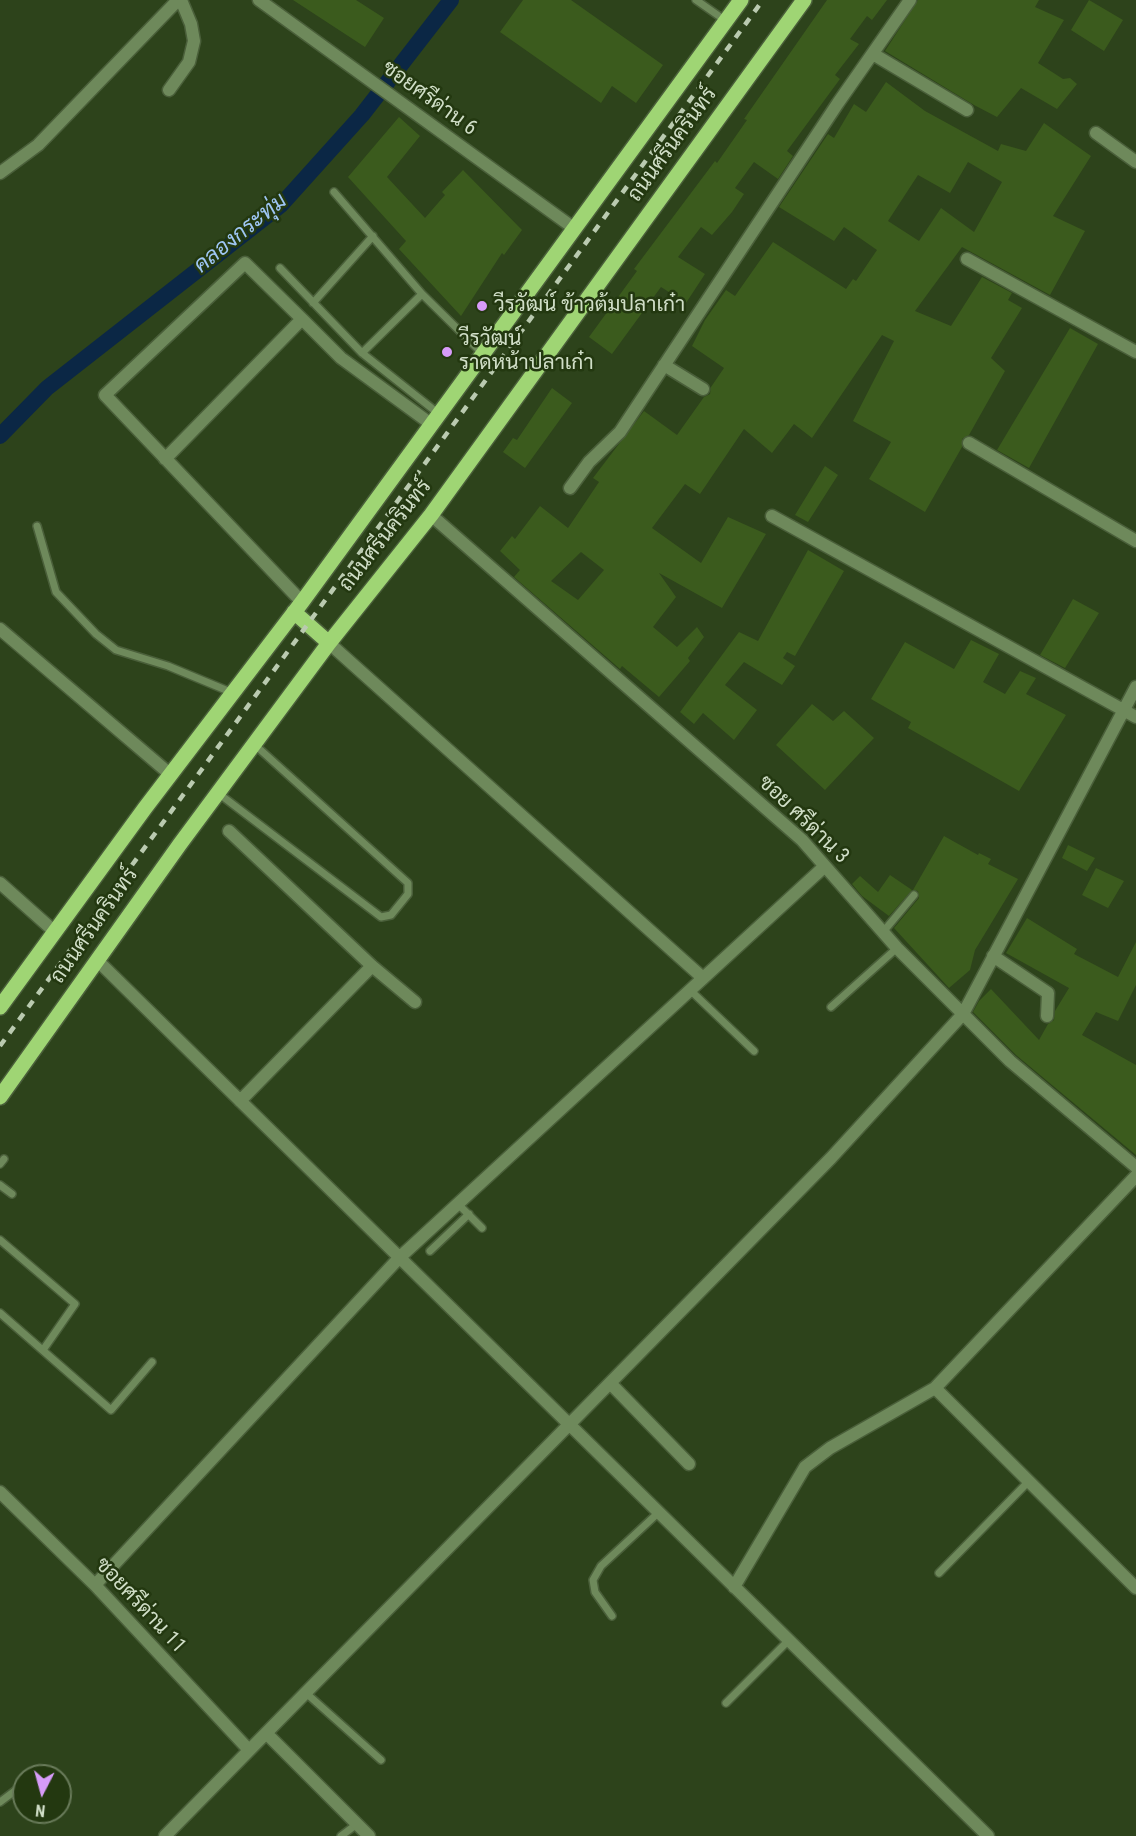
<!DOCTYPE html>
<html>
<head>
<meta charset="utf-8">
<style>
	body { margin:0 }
	#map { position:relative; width:1136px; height:1836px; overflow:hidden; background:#2d431b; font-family:"Roboto Condensed",sans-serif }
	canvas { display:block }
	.north { position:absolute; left:12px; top:1764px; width:60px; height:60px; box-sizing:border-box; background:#233810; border:2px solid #687a59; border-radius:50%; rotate:186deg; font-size:16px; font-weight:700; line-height:24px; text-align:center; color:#d0dec7 }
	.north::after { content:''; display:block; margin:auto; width:21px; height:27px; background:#d79bf9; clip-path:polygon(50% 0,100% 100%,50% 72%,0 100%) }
</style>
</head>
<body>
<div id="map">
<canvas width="1136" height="1836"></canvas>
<div class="north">N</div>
</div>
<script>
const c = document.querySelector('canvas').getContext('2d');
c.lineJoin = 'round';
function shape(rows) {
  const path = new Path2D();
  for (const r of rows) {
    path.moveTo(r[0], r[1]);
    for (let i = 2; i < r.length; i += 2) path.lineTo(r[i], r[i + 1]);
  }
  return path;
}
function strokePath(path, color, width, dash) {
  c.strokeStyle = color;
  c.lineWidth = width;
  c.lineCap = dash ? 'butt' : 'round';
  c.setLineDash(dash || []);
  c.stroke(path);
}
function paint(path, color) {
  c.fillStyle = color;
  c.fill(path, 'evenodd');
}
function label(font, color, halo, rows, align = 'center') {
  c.font = font + ' "Roboto Condensed",Sarabun,sans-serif';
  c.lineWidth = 5;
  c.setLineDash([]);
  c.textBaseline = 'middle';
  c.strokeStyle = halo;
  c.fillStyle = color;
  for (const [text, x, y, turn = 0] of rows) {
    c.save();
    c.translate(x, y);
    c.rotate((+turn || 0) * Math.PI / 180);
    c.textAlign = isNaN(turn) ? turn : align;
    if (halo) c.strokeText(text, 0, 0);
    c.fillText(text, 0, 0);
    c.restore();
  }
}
strokePath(shape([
	[0,436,47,388,281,205,362,115,451,0]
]), '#0b2745', 16);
paint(shape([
	[293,0,356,0,384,18,365,47],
	[523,0,571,0,663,65,636,103,612,86,601,103,500,32],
	[827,0,887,0,872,20,867,16,850,39,859,44,835,75,840,79,787,151,793,156,778,179,754,162,735,188,744,194,732,212,712,235,701,227,678,257,705,274,686,303,661,287,612,354,589,337,637,271,634,269,715,161,717,163,747,120,744,119],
	[918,0,1039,0,1035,7,1064,20,1038,63,1063,79,1070,78,1077,84,1057,109,1021,88,997,117,974,105,885,51],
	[1089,0,1123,20,1104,51,1071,30],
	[886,82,925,111,998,151,1001,144,1026,151,1044,123,1091,156,1053,216,1085,231,1050,295,962,247,915,311,951,326,982,277,1012,293,1008,300,1022,308,991,358,1005,371,969,435,962,439,962,447,925,512,869,479,891,442,853,421,894,341,882,335,812,438,794,424,772,453,744,429,700,494,685,484,652,528,701,563,728,517,766,534,722,608,659,573,676,597,653,627,677,647,697,627,704,637,688,658,690,661,659,697,622,666,620,669,514,577,520,570,500,551,512,536,515,539,540,506,568,528,599,482,593,478,644,411,677,435,704,397,710,394,711,387,724,368,692,346,705,320,726,290,735,296,773,242,846,289,853,279,856,281,877,250,844,227,834,241,779,207,828,134,834,138,854,104,866,112],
	[968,162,1002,182,974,232,941,208,919,241,888,221,918,175,950,193],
	[581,552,604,570,578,600,551,581],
	[399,117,420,136,387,177,425,218,445,195,442,192,463,170,522,230,504,255,502,253,461,316,399,249,406,241,348,177],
	[1070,328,1098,344,1029,468,997,450],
	[552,388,572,403,525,468,503,452,513,438,517,440],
	[825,466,838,475,808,522,795,515],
	[808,550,844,571,795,656,787,652,783,658,795,666,782,685,744,662,725,685,757,710,734,740,703,713,694,724,680,712,739,632,758,641],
	[1073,599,1099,613,1065,668,1040,655],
	[971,640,999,654,983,682,1005,694,1020,671,1036,678,1026,694,1066,715,1019,791,908,728,911,722,871,699,905,642,954,669],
	[812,704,833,721,844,711,874,738,825,790,776,745],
	[944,836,978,855,979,853,991,859,988,864,1018,879,975,950,970,970,949,988,894,928,919,898,918,891,913,890],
	[1068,845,1095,858,1087,871,1062,858],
	[1096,868,1124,881,1108,908,1082,895],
	[890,875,912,890,889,916,862,896,852,884,860,876,878,892],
	[1027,918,1077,949,1074,954,1118,977,1136,942,1136,985,1118,1021,1096,1012,1082,1035,1136,1065,1136,1155,1016,1055,973,1012,979,1001,991,989,1039,1040,1048,1024,1054,1020,1055,1011,1069,988,1006,953]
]), '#3b5b1d');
const service = shape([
	[696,0,726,21],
	[334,192,422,294,483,354],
	[280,268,362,353,439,414],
	[313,303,373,236],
	[362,353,422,294],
	[37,526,56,592,96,634,116,650,168,666,233,693],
	[218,793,381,917,391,915,408,894,408,883,255,745],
	[883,932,914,895],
	[690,990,754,1051],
	[831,1007,897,948],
	[0,1164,4,1159],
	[0,1185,12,1194],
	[458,1204,482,1228],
	[0,1240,75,1304,43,1350],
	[430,1251,469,1214],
	[0,1313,111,1410,152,1362],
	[939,1573,1029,1481],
	[612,1616,595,1592,593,1580,601,1566,658,1513],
	[306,1693,381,1760],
	[726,1703,788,1641],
	[0,1802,24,1784],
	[341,1836,357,1824]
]);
const minor = shape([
	[259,0,575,229],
	[873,54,967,110],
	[169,90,189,62,194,41,191,24,181,0],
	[1096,133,1136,162],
	[0,173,38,145,178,0],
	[967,259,1136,352],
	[664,365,703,389],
	[969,443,1136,541],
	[165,459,302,319,341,358,431,424],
	[570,488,589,462,620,432,838,103,910,0],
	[431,515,802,840,897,948,1010,1061,1136,1167],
	[772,516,1136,717],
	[302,602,105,395,245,263,302,319],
	[0,629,171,775],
	[329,643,703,978],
	[229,831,372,966,415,1002],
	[0,883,55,932],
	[993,956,1048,993,1047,1016],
	[97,960,988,1836],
	[240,1101,372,966],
	[610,1383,689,1464],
	[935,1388,1136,1588],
	[0,1492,95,1585,249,1750],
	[95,1585,399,1258,825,866],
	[734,1587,805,1467,830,1448,935,1388,1136,1176],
	[266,1733,369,1836],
	[165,1836,831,1158,963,1014,1136,687]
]);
const primary = shape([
	[294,612,329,643],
	[0,1007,145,808,302,602,741,0],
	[0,1097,180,844,329,643,431,515,804,0]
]);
strokePath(service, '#4a5f3a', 10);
strokePath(minor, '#4a5f3a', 15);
strokePath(primary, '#4a5f3a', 18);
strokePath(service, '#6e895b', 7);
strokePath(minor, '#6e895b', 12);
strokePath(primary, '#9fd574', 15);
strokePath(shape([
	[0,1046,763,0]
]), '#bacab0', 4.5, [8, 8]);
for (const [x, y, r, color] of [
	[482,306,6,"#d79bf9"],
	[447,352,6,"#d79bf9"]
]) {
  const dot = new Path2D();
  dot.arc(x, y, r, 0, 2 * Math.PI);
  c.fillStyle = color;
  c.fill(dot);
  strokePath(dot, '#233810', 2);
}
label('21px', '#d0dec7', '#233810', [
	["ซอยศรีด่าน 6",429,99,36],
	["ถนนศรีนครินทร์",673,145,-54],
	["ถนนศรีนครินทร์",386,536,-52],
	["ซอย ศรีด่าน 3",803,820,44],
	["ถนนศรีนครินทร์",95,926,-55],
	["ซอยศรีด่าน 11",140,1606,47]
]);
label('21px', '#d0dec7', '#233810', [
	["วีรวัฒน์ ข้าวต้มปลาเก๋า",494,306],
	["วีรวัฒน์",459,340],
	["ราดหน้าปลาเก๋า",459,364]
], 'left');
label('italic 22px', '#9fc6f4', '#233810', [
	["คลองกระทุ่ม",241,234,-39]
]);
</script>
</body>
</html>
